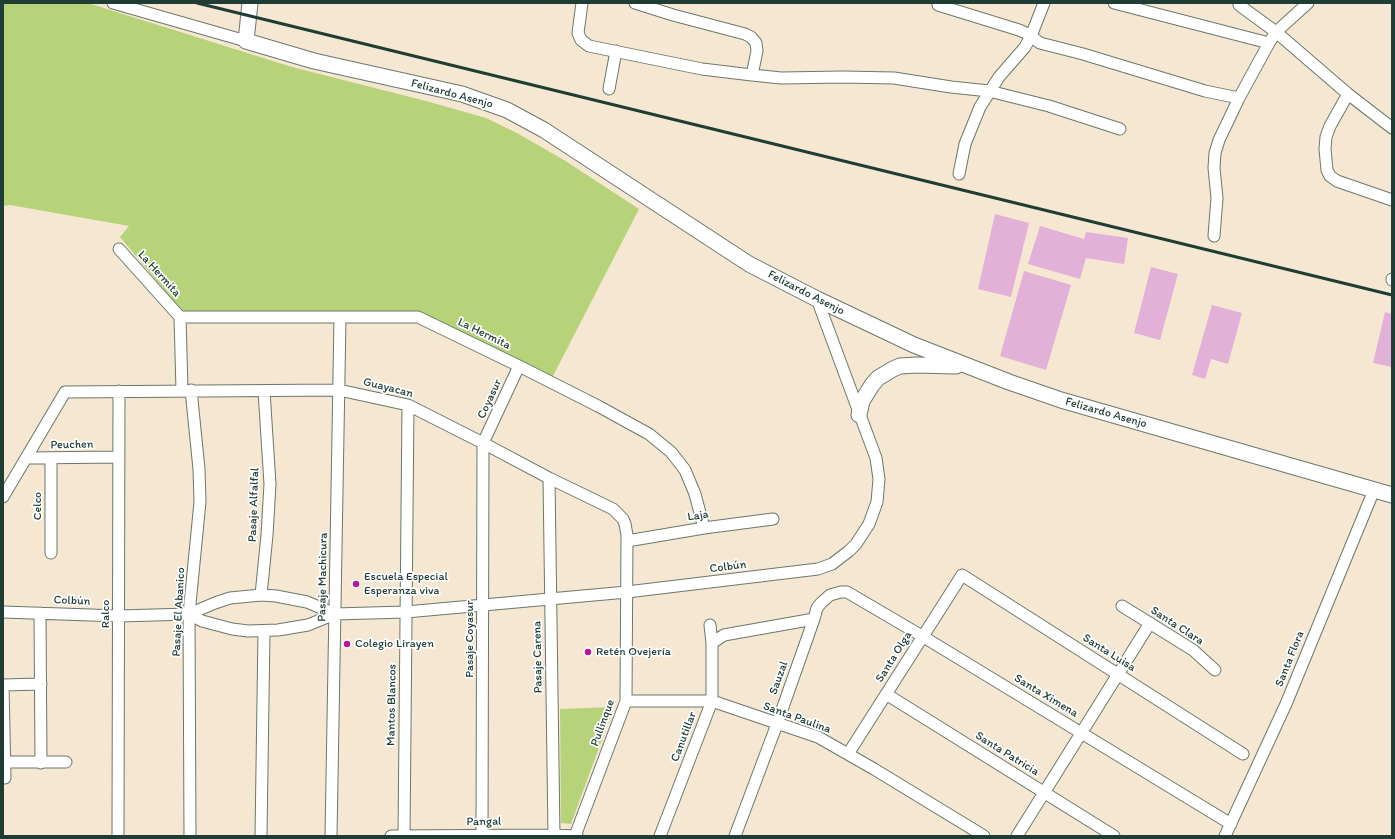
<!DOCTYPE html>
<html>
<head>
<meta charset="utf-8">
<style>
	body { margin:0 }
	#map { position:relative; width:1395px; height:839px; overflow:hidden; background:#f5e7d1; font-family:Itim,sans-serif }
	canvas { display:block }
	.frame { position:absolute; inset:0; border:4px solid #1f3d34; pointer-events:none }
</style>
</head>
<body>
<div id="map">
<canvas width="1395" height="839"></canvas>
<div class="frame"></div>
</div>
<script>
const c = document.querySelector('canvas').getContext('2d');
c.lineJoin = 'round';
function paint(path, color) {
  c.fillStyle = color;
  c.fill(path, 'evenodd');
}
function shape(rows) {
  const path = new Path2D();
  for (const r of rows) {
    path.moveTo(r[0], r[1]);
    for (let i = 2; i < r.length; i += 2) path.lineTo(r[i], r[i + 1]);
  }
  return path;
}
function strokePath(path, color, width, dash) {
  c.strokeStyle = color;
  c.lineWidth = width;
  c.lineCap = dash ? 'butt' : 'round';
  c.setLineDash(dash || []);
  c.stroke(path);
}
function label(font, color, halo, rows, align = 'center') {
  c.font = font + ' Itim,sans-serif';
  c.lineWidth = 3.5;
  c.setLineDash([]);
  c.textBaseline = 'middle';
  c.strokeStyle = halo;
  c.fillStyle = color;
  for (const [text, x, y, turn = 0] of rows) {
    c.save();
    c.translate(x, y);
    c.rotate((+turn || 0) * Math.PI / 180);
    c.textAlign = isNaN(turn) ? turn : align;
    if (halo) c.strokeText(text, 0, 0);
    c.fillText(text, 0, 0);
    c.restore();
  }
}
paint(shape([
	[3,3,88,3,292,67,426,101,486,118,517,133,564,160,639,209,552,378,421,315,182,311,120,237,129,226,10,205,3,206],
	[614,707,571,824,561,823,560,709]
]), '#b7d37a');
paint(shape([
	[995,214,1029,223,1011,297,978,289],
	[1040,226,1084,239,1086,232,1128,238,1124,264,1086,258,1080,279,1028,264],
	[1151,267,1178,274,1160,340,1134,333],
	[1024,271,1071,285,1046,370,1000,356],
	[1212,305,1242,313,1228,364,1211,359,1205,379,1192,375],
	[1385,312,1392,314,1392,367,1373,363]
]), '#e2b1d8');
const street = shape([
	[113,3,246,41],
	[582,3,578,33,581,40,589,46,702,69,752,75,781,78,843,77,894,78,951,87,989,91,1049,106,1120,129],
	[635,3,673,15,745,34,751,37,756,43,757,51,752,75],
	[1114,3,1269,43],
	[938,5,1019,30,1028,34,1040,43,1083,54,1205,91,1239,98],
	[1239,5,1276,32,1348,94,1392,128],
	[609,89,616,51],
	[1348,94,1330,126,1326,137,1325,149,1327,170,1330,176,1337,181,1392,200],
	[959,174,965,144,980,107,999,77,1025,47,1031,36,1044,3],
	[1214,236,1217,198,1214,168,1215,153,1219,140,1239,98,1269,43,1276,32,1308,3],
	[119,249,180,317,418,317,519,366,598,406,649,434,671,452,685,470,695,494,704,528],
	[1392,280,1392,279],
	[180,317,182,390],
	[26,458,119,457],
	[51,458,51,553],
	[549,478,554,835],
	[3,497,65,392,339,390,408,405,483,443,549,478,613,509,623,519,625,524,627,535,626,701,575,836],
	[627,541,704,528,773,519],
	[261,595,267,535,270,484,264,391],
	[1122,606,1193,650,1215,670],
	[3,612,119,616,189,614,215,603,230,598,261,595,276,596,307,602,335,614],
	[40,613,41,763],
	[189,614,202,621,232,629,248,631,278,630,308,625,335,614,406,612,627,592,818,569,832,564,849,551,856,544,869,524,877,502,879,479,876,458,817,299],
	[712,643,724,635,814,619],
	[3,685,5,778],
	[3,685,41,684],
	[886,694,1114,836],
	[626,701,712,701,818,737,874,769,984,836],
	[848,754,962,575,1243,754],
	[5,762,66,762],
	[482,835,483,443,519,366],
	[118,836,119,391],
	[190,836,189,614,200,502,199,469,191,390],
	[261,836,264,631],
	[331,836,340,318],
	[391,836,554,835,577,836],
	[404,836,408,405],
	[660,836,712,701,712,643,710,625],
	[735,836,777,724,814,619,817,608,821,603,830,595,841,592,847,592,922,636,1231,824],
	[1017,836,1150,623],
	[1225,836,1286,704,1374,490]
]);
const secondary = shape([
	[250,3,246,41,314,61,462,94,507,110,544,130,749,264,817,299,914,345,1009,382,1061,400,1392,495],
	[859,415,862,401,872,385,878,378,893,369,900,366,916,365,956,366]
]);
strokePath(street, '#6a786b', 13);
strokePath(secondary, '#6a786b', 17);
strokePath(street, '#fff', 11);
strokePath(secondary, '#fff', 15);
strokePath(shape([
	[197,3,1392,295]
]), '#1f3d34', 3);
for (const [x, y, r, color] of [
	[356,584,4,"#b5179e"],
	[347,644,4,"#b5179e"],
	[588,652,4,"#b5179e"]
]) {
  const dot = new Path2D();
  dot.arc(x, y, r, 0, 2 * Math.PI);
  c.fillStyle = color;
  c.fill(dot);
  strokePath(dot, '#fff', 1.5);
}
label('12px', '#1f3d34', '#fff', [
	["Felizardo Asenjo",452,94,15],
	["La Hermita",159,274,48],
	["Felizardo Asenjo",806,293,27],
	["La Hermita",484,334,26],
	["Guayacan",388,388,14],
	["Coyasur",490,399,-65],
	["Felizardo Asenjo",1106,413,16],
	["Peuchen",72,445,-1],
	["Pasaje Alfalfal",254,505,-88],
	["Celco",38,506,-90],
	["Laja",698,516,-9],
	["Colbún",728,567,-7],
	["Pasaje Machicura",323,577,-89],
	["Colbún",72,601,2],
	["Pasaje El Abanico",179,612,-87],
	["Ralco",106,614,-90],
	["Santa Clara",1177,626,33],
	["Pasaje Coyasur",470,639,-90],
	["Santa Luisa",1109,653,32],
	["Pasaje Carena",538,657,-91],
	["Santa Olga",894,657,-58],
	["Santa Flora",1290,659,-68],
	["Sauzal",779,678,-70],
	["Santa Ximena",1046,696,31],
	["Mantos Blancos",392,705,-89],
	["Santa Paulina",797,718,20],
	["Pullinque",603,723,-70],
	["Canutillar",684,737,-69],
	["Santa Patricia",1007,754,32],
	["Pangal",484,822,-1]
]);
label('12px', '#1f3d34', '#fff', [
	["Escuela Especial",364,577],
	["Esperanza viva",364,591],
	["Colegio Lirayen",355,644],
	["Retén Ovejería",596,652]
], 'left');
</script>
</body>
</html>
